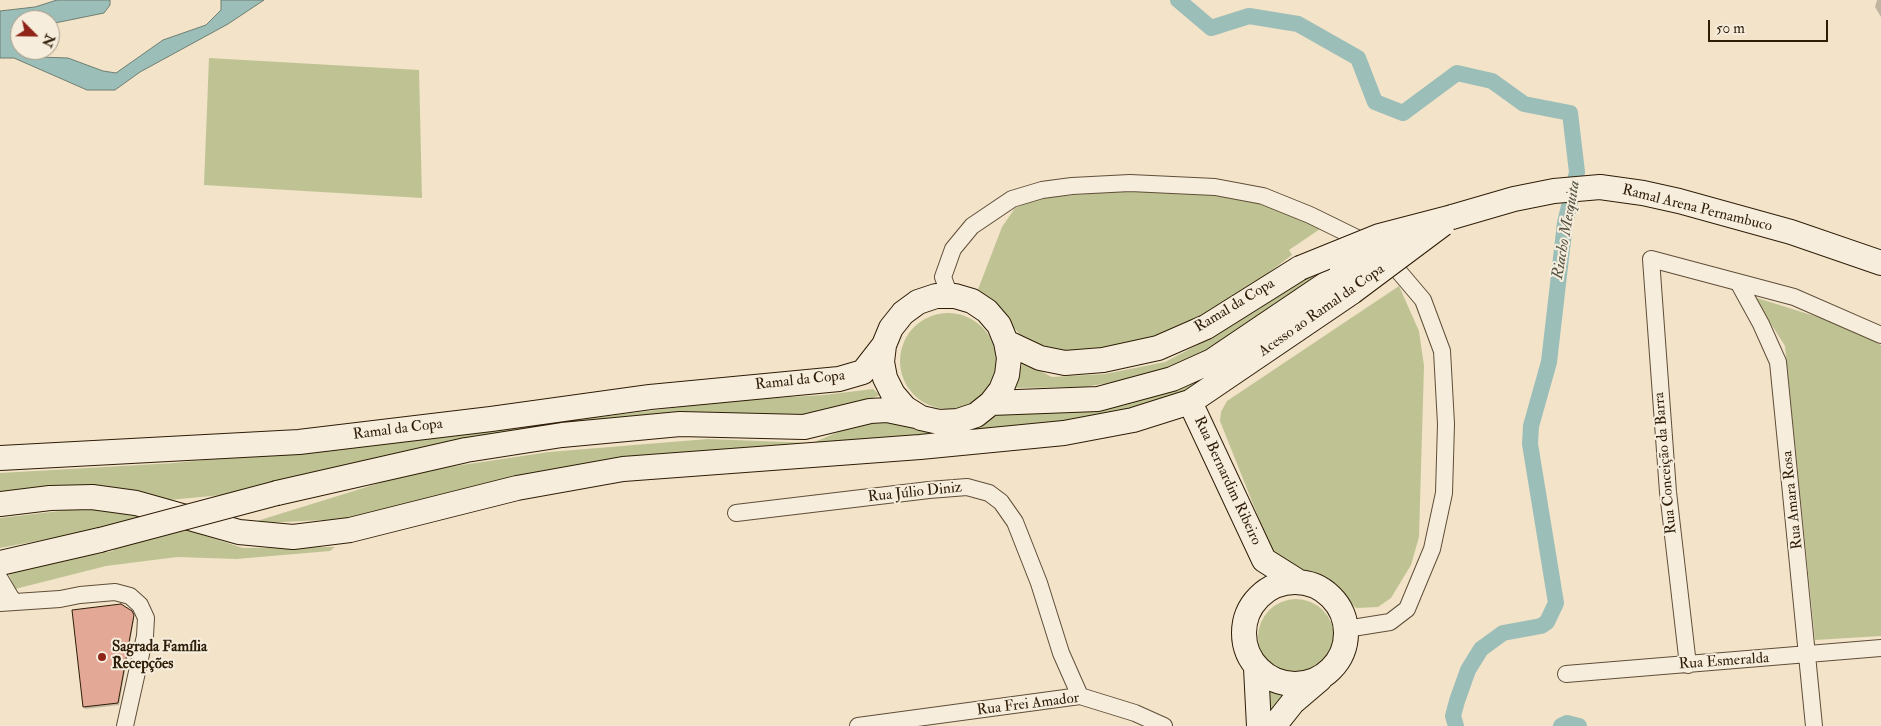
<!DOCTYPE html>
<html>
<head>
<meta charset="utf-8">
<style>
	body { margin:0 }
	#map { position:relative; width:1881px; height:726px; overflow:hidden; background:#f2e3c9; font-family:"IM FELL Double Pica",serif }
	canvas { display:block }
	.north { position:absolute; left:10px; top:10px; width:50px; height:50px; box-sizing:border-box; background:#f7eddc; border:1px solid #a79a87; border-radius:50%; rotate:113deg; font-size:14px; font-weight:700; line-height:20px; text-align:center; color:#2e1d07 }
	.north::after { content:''; display:block; margin:auto; width:18px; height:22px; background:#8f2418; clip-path:polygon(50% 0,100% 100%,50% 72%,0 100%) }
	.scale { position:absolute; left:1708px; top:20px; width:120px; height:22px; box-sizing:border-box; border:2px solid #2e1d07; border-top:0; padding-left:6px; font-size:15px; line-height:18px; white-space:nowrap; color:#2e1d07; -webkit-text-stroke:4px #f7eddc; paint-order:stroke }
</style>
</head>
<body>
<div id="map">
<canvas width="1881" height="726"></canvas>
<div class="north">N</div>
<div class="scale">50 m</div>
</div>
<script>
const c = document.querySelector('canvas').getContext('2d');
c.lineJoin = 'round';
function paint(path, color) {
  c.fillStyle = color;
  c.fill(path, 'evenodd');
}
function shape(rows) {
  const path = new Path2D();
  for (const r of rows) {
    if (r.length === 3) {
      path.moveTo(r[0] + r[2], r[1]);
      path.arc(r[0], r[1], r[2], 0, 2 * Math.PI);
      continue;
    }
    path.moveTo(r[0], r[1]);
    for (let i = 2; i < r.length; i += 2) path.lineTo(r[i], r[i + 1]);
  }
  return path;
}
function strokePath(path, color, width, dash) {
  c.strokeStyle = color;
  c.lineWidth = width;
  c.lineCap = dash ? 'butt' : 'round';
  c.setLineDash(dash || []);
  c.stroke(path);
}
function label(font, color, halo, rows, align = 'center') {
  c.font = font + ' "IM FELL Double Pica",serif';
  c.lineWidth = 4;
  c.setLineDash([]);
  c.textBaseline = 'middle';
  c.strokeStyle = halo;
  c.fillStyle = color;
  for (const [text, x, y, turn = 0] of rows) {
    c.save();
    c.translate(x, y);
    c.rotate((+turn || 0) * Math.PI / 180);
    c.textAlign = isNaN(turn) ? turn : align;
    if (halo) c.strokeText(text, 0, 0);
    c.fillText(text, 0, 0);
    c.restore();
  }
}
paint(shape([
	[209,58,419,70,422,198,204,185],
	[1123,191,1201,194,1241,199,1269,206,1323,227,1289,250,1292,255,1224,306,1174,333,1129,347,1055,353,1024,342,1017,331,977,292,1002,227,1015,208,1039,198],
	[1336,260,1248,326,1202,354,1170,367,1136,378,1085,387,1014,388,1023,362,1052,377,1105,374,1165,362,1211,338,1294,282],
	[1399,286,1419,331,1424,366,1419,537,1411,565,1391,598,1378,607,1356,608,1328,580,1287,566,1278,560,1271,549,1220,421,1221,412,1227,401],
	[1754,297,1840,324,1881,345,1881,636,1815,640,1785,346],
	[948,361,48],
	[1230,364,1204,385,1143,408,1057,429,774,453,383,517,224,525,257,521,415,472,549,452,708,439,812,443,860,423,994,410],
	[873,389,880,395,830,415,457,445,365,461,232,494,159,501,0,496,0,473,174,463,419,439,738,400,824,395],
	[77,509,129,511,243,548,335,547,330,551,236,559,177,557,106,566,15,589,7,570,113,551,118,535,90,531,0,548,0,518],
	[1296,637,38],
	[1259,672,1270,680,1288,686,1303,685,1271,726]
]), '#bfc393');
const water = shape([
	[57,0,110,0,110,5,104,13,50,24,50,20,20,20,20,31,13,33,13,36,14,38,20,40,20,50,29,50,39,57,68,58,103,71,116,73,163,40,206,25,221,10,221,0,264,0,228,24,140,72,115,90,87,90,14,58,0,58,0,11,35,7,57,0]
]);
paint(water, '#9bbeb8');
strokePath(water, '#6f7e71', 1);
paint(shape([
	[1877,0,1881,0,1881,17,1875,7],
	[131,612,134,619,119,705,85,709,84,707]
]), '#0003');
strokePath(shape([
	[1178,0,1211,28,1249,16,1298,24,1358,58,1375,102,1403,113,1457,73,1492,81,1524,104,1570,113,1577,172,1565,223,1549,362,1531,426,1530,444,1556,603,1547,622,1541,626,1503,633,1481,649,1468,670,1457,701,1453,716,1456,726],
	[1561,726,1567,723,1579,726]
]), '#9bbeb8', 16);
const building = shape([
	[121,604,132,611,134,615,118,703,83,707,72,610,121,604]
]);
paint(building, '#e3a996');
strokePath(building, '#2e1d07', 1);
const street = shape([
	[1739,284,1761,324,1778,362,1814,726],
	[955,296,947,288,943,277,953,249,972,226,1012,199,1042,190,1072,186,1130,183,1215,187,1263,196,1310,215,1363,241,1395,267,1423,300,1442,351,1446,424,1444,493,1432,549,1407,609,1390,622,1346,629],
	[736,513,929,490,967,487,989,493,1001,502,1015,522,1039,583,1061,653,1080,696],
	[0,579,13,601],
	[0,603,60,599,80,595,115,592,130,596,140,605,146,618,145,636,125,726],
	[1688,665,1668,492,1651,259,1794,297,1881,335],
	[1566,674,1881,648],
	[858,726,1080,696,1135,713,1164,726]
]);
const secondary = shape([
	[1452,217,1514,199,1554,191,1600,187,1643,193,1679,201,1791,232,1881,263],
	[1006,342,1040,358,1065,363,1103,360,1158,348,1206,327,1300,268],
	[1190,402,1264,560,1299,582],
	[991,403,1098,399,1172,379,1212,361,1341,274],
	[0,458,299,442,491,419,650,397,839,379,863,372,884,345,891,328,903,313,918,302,936,296,955,296,972,301,987,311,999,325,1006,342,1009,358,1007,375,1001,390,991,403,976,415,958,421,939,422,921,418,905,408,893,394,885,378,882,362,884,345],
	[277,493,466,450,562,435,680,424,804,427,870,411,887,410,916,416],
	[0,504,50,498,92,497,136,503,239,532,293,537,350,530,517,488,623,469,920,447,1064,433,1133,420,1190,402,1352,292],
	[0,563,100,540],
	[1295,633,51],
	[1256,668,1259,726],
	[1274,726,1293,702,1320,679]
]);
strokePath(street, '#5f4e38', 18);
strokePath(secondary, '#2e1d07', 26);
strokePath(street, '#f7eddc', 16);
strokePath(secondary, '#f7eddc', 24);
const secondaryBridge = shape([
	[1300,268,1379,236,1452,217],
	[1341,274,1393,248],
	[1352,292,1443,224],
	[100,540,277,493]
]);
strokePath(secondaryBridge, '#2e1d07', 26, []);
strokePath(secondaryBridge, '#f7eddc', 24);
for (const [x, y, r, color] of [
	[102,657,5,"#8f2418"]
]) {
  const dot = new Path2D();
  dot.arc(x, y, r, 0, 2 * Math.PI);
  c.fillStyle = color;
  c.fill(dot);
  strokePath(dot, '#f7eddc', 2);
}
label('15px', '#2e1d07', '#f7eddc', [
	["Ramal Arena Pernambuco",1697,209,14],
	["Ramal da Copa",1235,306,-31],
	["Acesso ao Ramal da Copa",1322,311,-35],
	["Ramal da Copa",800,381,-6],
	["Ramal da Copa",398,430,-7],
	["Rua Conceição da Barra",1666,463,-95],
	["Rua Bernardim Ribeiro",1227,481,65],
	["Rua Júlio Diniz",915,493,-6],
	["Rua Amara Rosa",1793,500,-96],
	["Rua Esmeralda",1724,662,-4],
	["Rua Frei Amador",1028,705,-7]
]);
label('bold 15px', '#2e1d07', '#f7eddc', [
	["Sagrada Família",112,648],
	["Recepções",112,665]
], 'left');
label('italic 16px', '#545545', '#f7eddc', [
	["Riacho Mesquita",1567,230,-80]
]);
</script>
</body>
</html>
